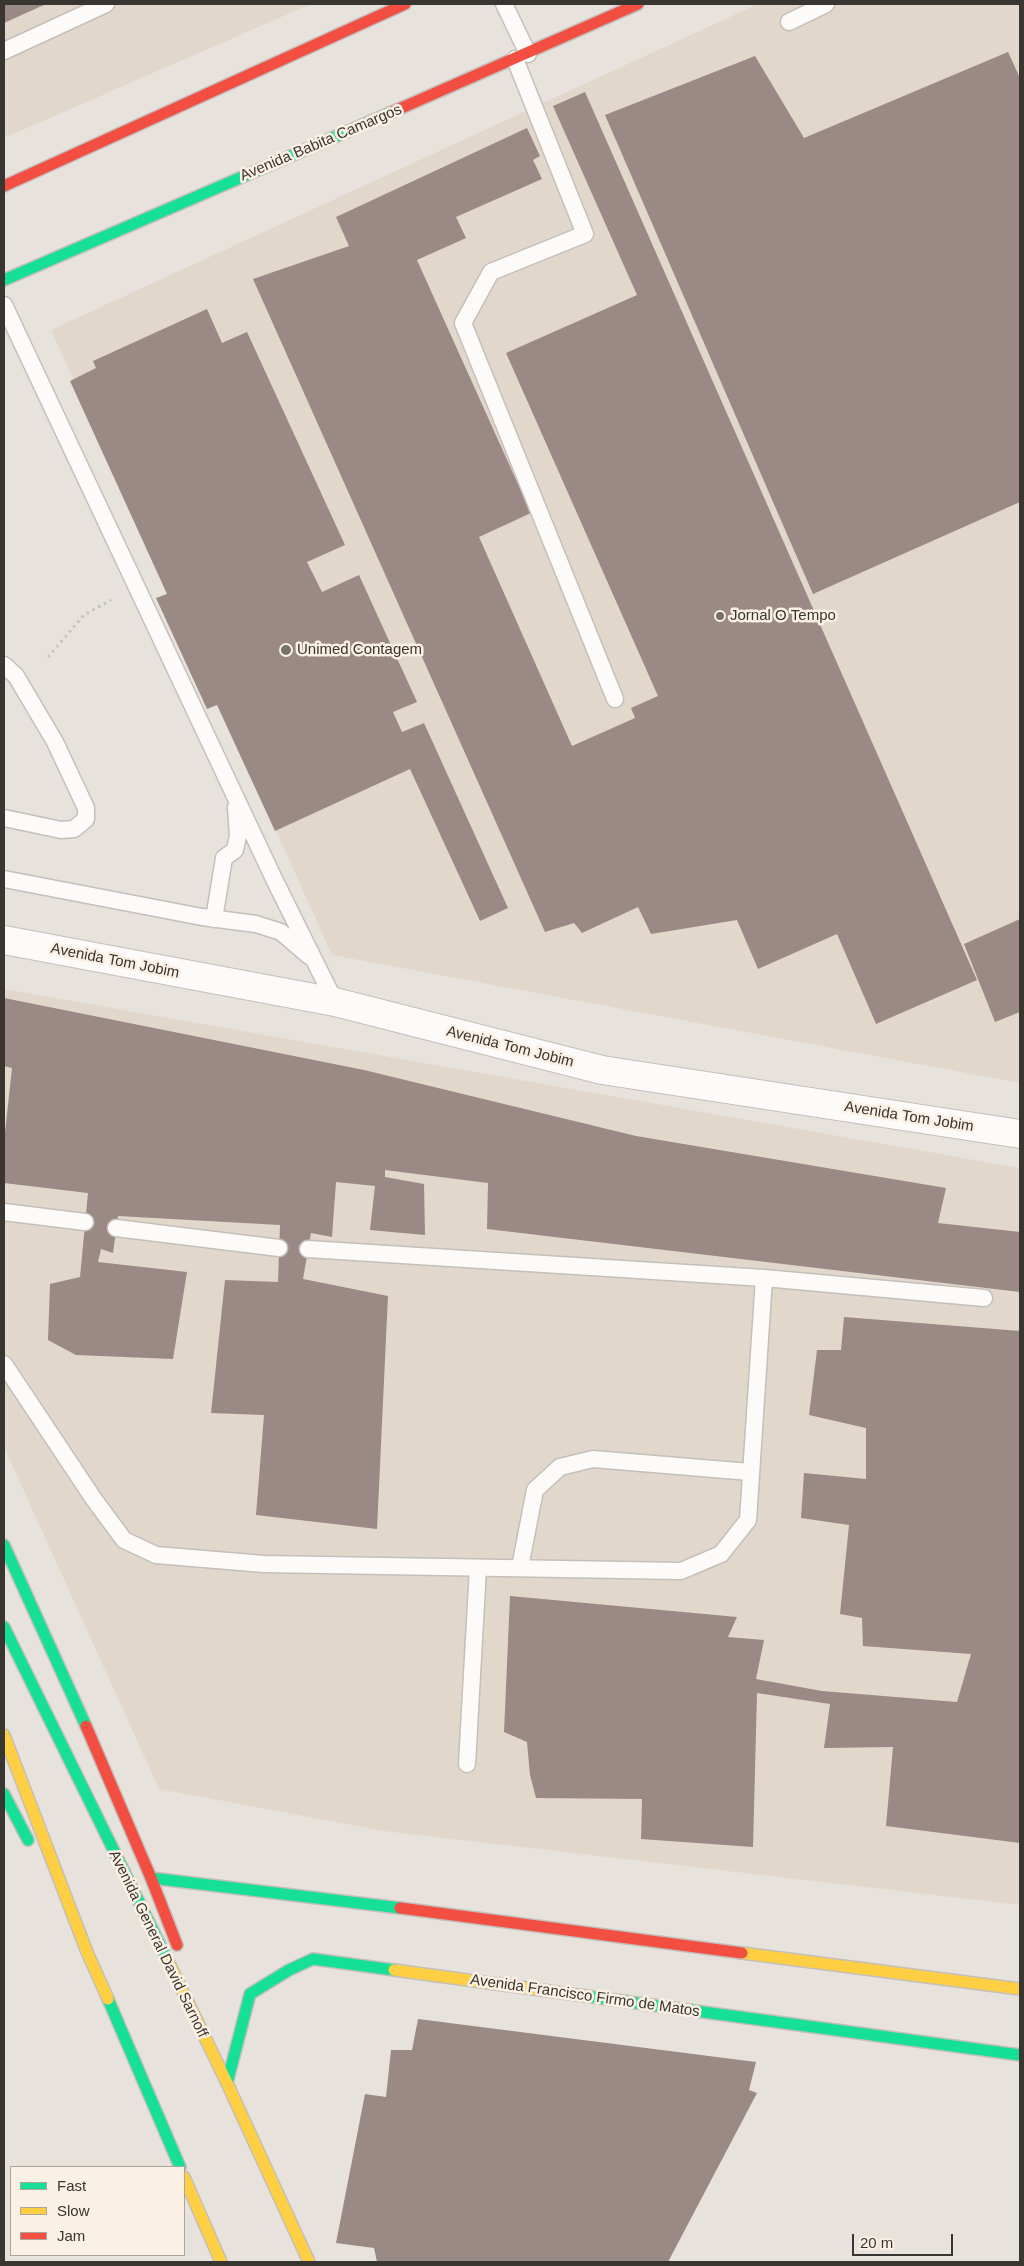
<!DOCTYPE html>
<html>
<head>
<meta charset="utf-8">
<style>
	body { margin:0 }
	#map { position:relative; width:1024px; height:2266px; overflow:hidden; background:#e8e2dc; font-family:Helvetica,sans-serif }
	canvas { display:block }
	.frame { position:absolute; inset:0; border:5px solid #393530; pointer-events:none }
	.legend { position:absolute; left:10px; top:2166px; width:175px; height:90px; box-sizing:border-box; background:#fbf0e4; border:1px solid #ada59c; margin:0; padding:6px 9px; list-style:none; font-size:15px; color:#393530 }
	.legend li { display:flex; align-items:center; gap:10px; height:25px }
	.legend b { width:25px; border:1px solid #ada59c }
	.scale { position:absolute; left:852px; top:2234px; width:101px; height:22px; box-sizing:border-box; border:2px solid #393530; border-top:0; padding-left:6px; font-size:15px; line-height:18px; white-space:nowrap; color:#393530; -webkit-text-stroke:4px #fbf0e4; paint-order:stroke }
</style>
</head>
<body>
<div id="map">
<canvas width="1024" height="2266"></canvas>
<div class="frame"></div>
<ul class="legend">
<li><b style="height:6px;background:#16e098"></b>Fast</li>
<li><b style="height:6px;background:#ffcf43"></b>Slow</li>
<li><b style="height:6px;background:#f24e42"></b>Jam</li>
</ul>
<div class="scale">20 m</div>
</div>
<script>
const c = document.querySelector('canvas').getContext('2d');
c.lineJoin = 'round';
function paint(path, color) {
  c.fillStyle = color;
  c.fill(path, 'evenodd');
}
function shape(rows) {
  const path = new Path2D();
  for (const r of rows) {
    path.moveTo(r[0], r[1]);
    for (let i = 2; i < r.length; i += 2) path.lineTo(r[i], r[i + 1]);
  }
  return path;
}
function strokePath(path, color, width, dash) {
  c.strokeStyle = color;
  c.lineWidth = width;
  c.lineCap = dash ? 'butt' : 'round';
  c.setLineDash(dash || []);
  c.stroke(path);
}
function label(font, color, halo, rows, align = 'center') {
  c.font = font + ' Helvetica,sans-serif';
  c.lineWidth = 5;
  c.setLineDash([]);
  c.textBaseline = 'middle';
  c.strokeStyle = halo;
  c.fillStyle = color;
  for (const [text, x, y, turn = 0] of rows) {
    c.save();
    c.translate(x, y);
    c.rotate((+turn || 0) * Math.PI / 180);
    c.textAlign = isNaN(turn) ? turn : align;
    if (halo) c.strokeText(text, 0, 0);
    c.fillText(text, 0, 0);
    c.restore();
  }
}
paint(shape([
	[4,4,311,4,4,138],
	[758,4,1020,4,1020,1083,332,955,51,330],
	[4,989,1020,1168,1020,1905,384,1831,159,1789,4,1447]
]), '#e2d7cb');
paint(shape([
	[4,4,46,4,4,23],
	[1008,52,1020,78,1020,502,813,594,605,115,755,56,804,138],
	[585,92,977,980,876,1024,837,934,758,969,737,920,651,934,638,907,582,933,574,923,545,932,253,279,349,246,336,217,527,128,540,156,533,160,542,179,456,217,466,238,417,260,531,513,479,537,572,746,635,718,631,708,658,696,506,353,637,295,553,106],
	[207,309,222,343,247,332,345,545,307,562,322,592,359,575,417,702,393,712,402,732,424,723,508,908,480,921,410,769,275,831,217,705,207,709,156,598,167,594,70,381,96,368,93,361],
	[1020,919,1020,1012,995,1022,964,944],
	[4,998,364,1070,636,1136,946,1188,938,1223,1020,1232,1020,1292,487,1229,488,1183,385,1170,385,1177,424,1184,425,1235,370,1230,375,1186,336,1182,332,1237,311,1233,303,1279,388,1296,377,1529,256,1515,264,1415,211,1413,225,1280,278,1282,280,1225,118,1216,113,1253,101,1249,98,1262,187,1272,173,1359,76,1355,48,1340,50,1284,80,1277,88,1193,4,1183,4,1142,12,1068,4,1066],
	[844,1317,1020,1331,1020,1843,886,1826,893,1747,824,1748,830,1704,757,1693,753,1847,641,1839,642,1799,536,1798,530,1775,527,1742,504,1732,510,1596,737,1617,728,1637,764,1640,756,1679,822,1691,957,1702,971,1654,863,1646,862,1618,840,1614,849,1525,801,1518,804,1473,866,1479,866,1428,809,1415,817,1350,841,1350],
	[418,2019,756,2062,749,2090,757,2093,668,2262,377,2262,374,2248,336,2243,365,2094,386,2097,391,2050,412,2050]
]), '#9a8984');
const lane = shape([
	[504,4,528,54],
	[789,22,826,4],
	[4,51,106,4],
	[515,59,585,234,491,272,463,323,615,699],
	[4,305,275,881,335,1002],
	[4,665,16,676,55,742,86,808,86,819,74,829,61,830,4,818],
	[4,879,202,917,256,924,281,932,309,956],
	[214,919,224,858,235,850,238,836,236,807],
	[4,1212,85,1222],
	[116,1228,279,1248],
	[308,1249,764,1278,984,1298],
	[4,1364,93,1498,124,1540,156,1555,264,1564,681,1571,721,1554,748,1520,764,1278],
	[520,1567,535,1490,560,1467,593,1459,750,1472],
	[467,1764,478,1568]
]);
const street = shape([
	[4,940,335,1002,602,1070,1020,1134]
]);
const fast = shape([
	[4,280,390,113],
	[4,1545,86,1726],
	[4,1627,167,1959],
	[4,1794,28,1840],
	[151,1878,400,1908],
	[585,1996,1020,2055],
	[108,1999,180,2167],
	[227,2083,250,1994,289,1970,313,1959,394,1970]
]);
const slow = shape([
	[4,1735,87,1952,108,1999],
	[742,1953,1020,1989],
	[167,1959,227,2083,309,2262],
	[394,1970,585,1996],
	[184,2177,221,2262]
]);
const jam = shape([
	[390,113,638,4],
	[4,186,405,4],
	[86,1726,151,1878,177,1945],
	[400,1908,742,1953]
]);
strokePath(lane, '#c4bfba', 19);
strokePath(street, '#c4bfba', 30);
strokePath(fast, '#c4bfba', 14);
strokePath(slow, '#c4bfba', 14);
strokePath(jam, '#c4bfba', 14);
strokePath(shape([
	[48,657,84,615,111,600]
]), '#c5c3c1', 3, [2.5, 4]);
strokePath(lane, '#fcfbfa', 16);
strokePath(street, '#fcfbfa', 28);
strokePath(fast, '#16e098', 11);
strokePath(slow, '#ffcf43', 11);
strokePath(jam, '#f24e42', 11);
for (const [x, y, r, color] of [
	[720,616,5,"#76726c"],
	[286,650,6,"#76726c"]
]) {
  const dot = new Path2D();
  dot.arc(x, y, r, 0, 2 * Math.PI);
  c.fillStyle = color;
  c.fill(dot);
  strokePath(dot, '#fbf0e4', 2);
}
label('15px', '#393530', '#fbf0e4', [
	["Avenida Babita Camargos",321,143,-23],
	["Avenida Tom Jobim",115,961,11],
	["Avenida Tom Jobim",510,1047,14],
	["Avenida Tom Jobim",909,1117,9],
	["Avenida General David Sarnoff",158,1944,64],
	["Avenida Francisco Firmo de Matos",585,1996,8]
]);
label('15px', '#393530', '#fbf0e4', [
	["Jornal O Tempo",730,616],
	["Unimed Contagem",297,650]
], 'left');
</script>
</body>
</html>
